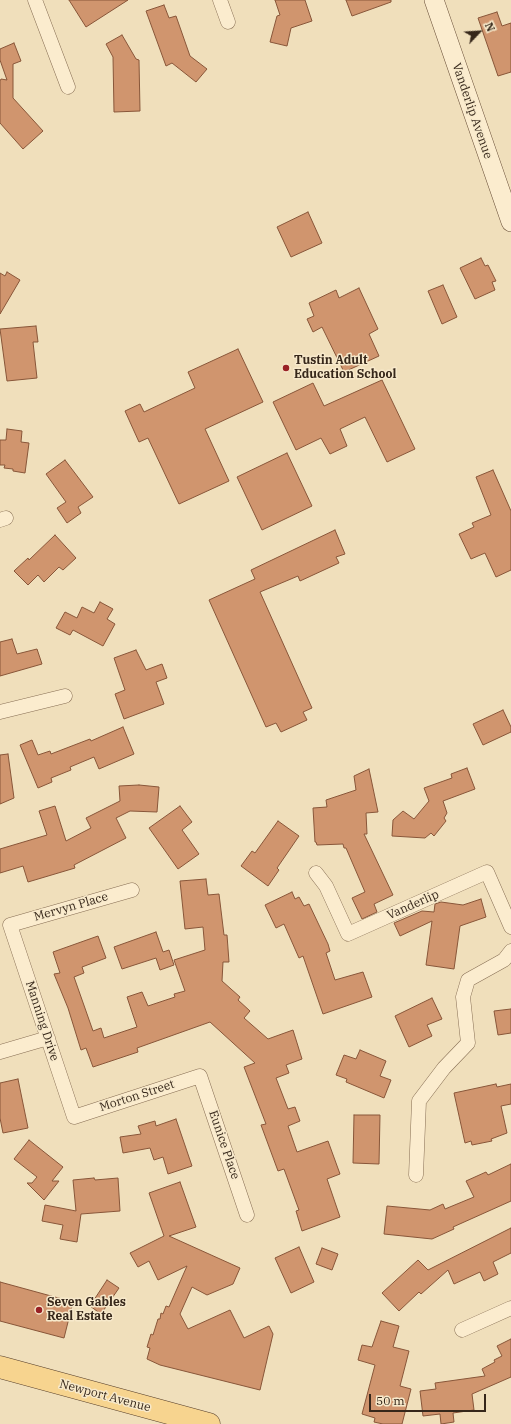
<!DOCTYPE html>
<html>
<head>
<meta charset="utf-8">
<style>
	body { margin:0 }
	#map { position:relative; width:511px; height:1424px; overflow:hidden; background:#f0dfbb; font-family:"IBM Plex Serif",serif }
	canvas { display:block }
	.north { position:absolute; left:459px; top:12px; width:40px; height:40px; -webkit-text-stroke:3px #f7e9cb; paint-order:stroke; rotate:65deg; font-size:11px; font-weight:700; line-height:16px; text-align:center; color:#36271a }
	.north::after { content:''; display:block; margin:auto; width:14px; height:18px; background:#36271a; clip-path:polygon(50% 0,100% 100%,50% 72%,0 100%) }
	.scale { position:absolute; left:369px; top:1394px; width:117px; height:18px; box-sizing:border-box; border:2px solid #36271a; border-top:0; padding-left:5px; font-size:12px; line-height:14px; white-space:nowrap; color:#36271a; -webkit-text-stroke:3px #f7e9cb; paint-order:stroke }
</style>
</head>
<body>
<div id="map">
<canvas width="511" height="1424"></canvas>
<div class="north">N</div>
<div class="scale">50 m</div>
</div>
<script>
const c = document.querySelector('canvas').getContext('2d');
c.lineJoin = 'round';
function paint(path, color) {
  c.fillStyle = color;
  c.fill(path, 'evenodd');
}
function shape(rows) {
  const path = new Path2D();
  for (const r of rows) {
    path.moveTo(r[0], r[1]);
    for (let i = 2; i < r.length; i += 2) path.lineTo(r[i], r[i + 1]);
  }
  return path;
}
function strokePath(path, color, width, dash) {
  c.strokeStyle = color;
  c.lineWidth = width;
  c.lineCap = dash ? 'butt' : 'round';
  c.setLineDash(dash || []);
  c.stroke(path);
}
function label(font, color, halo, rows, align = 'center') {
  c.font = font + ' "IBM Plex Serif",serif';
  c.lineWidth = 3;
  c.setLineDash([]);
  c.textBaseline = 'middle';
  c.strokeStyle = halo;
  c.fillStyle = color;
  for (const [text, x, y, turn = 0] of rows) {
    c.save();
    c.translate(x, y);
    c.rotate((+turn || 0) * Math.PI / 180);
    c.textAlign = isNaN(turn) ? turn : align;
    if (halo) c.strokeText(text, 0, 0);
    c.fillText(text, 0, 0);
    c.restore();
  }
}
const building = shape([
	[69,0,128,0,86,27,69,0],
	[275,0,305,0,312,21,291,28,287,46,270,42,277,16,280,15,275,0],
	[346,0,391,0,391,2,352,16,346,0],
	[164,5,169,18,176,16,190,56,207,69,196,82,172,63,166,66,146,11,164,5],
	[497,12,502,26,511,23,511,72,498,76,478,18,497,12],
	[122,35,136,59,139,60,140,111,114,112,113,57,106,44,122,35],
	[14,43,21,61,13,64,13,98,43,131,23,149,0,123,0,81,1,79,7,80,0,60,0,49,14,43],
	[308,212,322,243,291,257,277,227,308,212],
	[481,258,485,266,488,265,496,281,492,282,495,290,475,299,460,268,481,258],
	[7,272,20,280,0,314,0,273,5,276,7,272],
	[443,285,457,317,442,324,428,291,443,285],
	[359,288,378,329,369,334,379,356,344,372,322,327,313,332,307,319,314,316,309,303,336,290,339,298,359,288],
	[36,326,38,342,33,342,37,378,7,381,0,329,36,326],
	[238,349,263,402,205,429,229,481,179,504,148,438,139,442,125,411,140,404,144,412,195,388,188,372,238,349],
	[382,380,415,449,387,462,365,417,340,429,347,446,330,454,321,438,296,450,273,402,313,383,324,406,382,380],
	[7,429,22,431,21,442,29,443,25,473,13,471,13,469,4,468,5,465,0,465,0,440,6,440,7,429],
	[287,453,312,506,262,530,237,477,287,453],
	[65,460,93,497,78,507,81,513,67,523,57,508,66,502,46,474,65,460],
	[493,470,511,511,511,570,496,577,485,553,471,559,459,534,474,527,472,523,491,515,476,477,493,470],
	[335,530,345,554,336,557,339,563,300,581,298,576,260,592,312,708,303,712,307,720,281,732,276,723,266,727,209,600,255,579,251,570,335,530],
	[55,535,76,558,63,570,59,567,44,582,38,575,28,585,14,571,28,558,29,560,55,535],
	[100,602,113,609,107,619,115,624,103,646,73,630,70,635,56,628,65,612,77,618,82,607,94,613,100,602],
	[12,639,17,654,37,649,42,664,0,676,0,642,12,639],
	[136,650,146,670,162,664,167,678,156,682,164,704,124,719,115,694,125,690,114,658,136,650],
	[503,710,511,727,511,732,483,745,473,724,503,710],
	[123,727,134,754,99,769,94,757,70,767,71,770,51,778,52,782,38,788,20,745,32,740,38,755,50,751,51,754,90,739,91,741,123,727],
	[8,754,14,798,0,804,0,755,8,754],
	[467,768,475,789,443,801,447,813,444,818,446,821,434,836,431,833,425,838,392,836,393,820,403,811,414,819,429,801,424,788,452,778,451,774,467,768],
	[369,769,378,812,366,813,367,834,364,834,393,895,374,904,377,912,362,919,352,898,365,892,346,848,344,848,343,844,317,845,316,842,315,842,313,808,327,807,326,800,356,790,354,776,369,769],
	[139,785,159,787,157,812,130,811,116,818,126,838,74,865,75,868,28,882,23,866,0,873,0,849,47,835,39,811,55,806,66,841,91,828,86,818,120,801,119,786,139,785],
	[180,806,192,822,182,830,199,854,178,869,149,828,180,806],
	[278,821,299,836,277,868,279,870,268,886,241,866,252,851,255,853,278,821],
	[206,879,208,895,219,894,224,935,227,935,229,962,223,962,222,981,240,997,238,1000,250,1011,244,1018,268,1039,293,1030,302,1059,286,1065,289,1073,276,1078,288,1109,295,1107,300,1121,288,1126,297,1152,328,1141,340,1174,327,1179,340,1217,302,1231,296,1211,299,1210,284,1169,278,1171,261,1125,266,1124,244,1067,255,1063,210,1022,137,1048,138,1052,93,1067,86,1048,81,1050,68,1008,54,974,60,973,53,952,98,936,106,958,82,967,84,973,74,977,93,1031,101,1028,104,1038,137,1027,127,997,142,992,148,1006,175,997,174,994,185,991,174,960,205,950,203,927,185,929,180,881,206,879],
	[292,892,295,899,299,897,304,906,309,904,328,944,330,951,326,953,335,980,363,972,372,997,323,1014,303,956,299,958,284,924,276,928,265,905,292,892],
	[481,899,486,917,460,926,454,969,426,965,432,921,400,936,394,923,422,911,434,912,435,904,441,902,463,905,481,899],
	[156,932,163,952,169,950,174,965,160,970,156,958,122,969,114,947,156,932],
	[432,998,442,1019,427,1025,432,1036,409,1047,395,1016,432,998],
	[511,1009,511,1033,498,1035,494,1011,511,1009],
	[360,1050,386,1061,380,1076,391,1080,384,1098,346,1082,347,1079,336,1075,344,1055,356,1059,360,1050],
	[18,1079,28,1128,3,1133,0,1118,0,1083,18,1079],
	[496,1084,497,1087,511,1084,511,1104,501,1106,507,1133,491,1139,492,1141,472,1145,471,1141,465,1143,454,1093,496,1084],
	[354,1115,380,1115,379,1164,353,1163,354,1115],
	[176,1119,192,1166,168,1174,163,1157,154,1160,150,1148,123,1153,120,1137,141,1134,138,1126,155,1121,156,1126,176,1119],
	[29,1140,63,1167,52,1181,59,1181,44,1200,27,1183,32,1183,37,1177,14,1159,29,1140],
	[511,1164,511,1201,453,1227,454,1229,432,1239,384,1234,387,1206,430,1210,443,1204,445,1209,474,1197,466,1181,486,1172,488,1175,511,1164],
	[94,1178,95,1180,118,1178,120,1211,81,1214,77,1242,60,1239,63,1225,42,1221,45,1205,76,1211,73,1180,94,1178],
	[180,1182,196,1227,169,1236,240,1268,233,1284,207,1295,192,1287,180,1314,188,1329,230,1310,244,1338,269,1326,273,1334,260,1390,160,1365,147,1359,150,1348,147,1347,151,1334,153,1335,158,1319,160,1319,161,1313,163,1314,166,1306,169,1307,187,1266,158,1280,149,1261,138,1267,130,1253,164,1236,149,1193,180,1182],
	[511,1228,511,1253,493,1262,498,1274,484,1281,480,1272,454,1284,448,1270,421,1294,419,1292,399,1311,382,1293,418,1260,428,1270,511,1228],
	[299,1247,314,1282,291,1293,275,1258,299,1247],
	[322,1248,338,1254,332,1270,316,1264,322,1248],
	[107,1280,119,1288,101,1314,90,1306,107,1280],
	[0,1282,73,1302,64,1338,0,1321,0,1282],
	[381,1321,399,1326,393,1347,409,1351,400,1386,411,1389,402,1424,383,1424,374,1422,375,1418,362,1414,375,1365,358,1360,362,1345,372,1347,381,1321],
	[511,1339,511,1377,472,1394,474,1410,453,1413,454,1422,441,1424,440,1414,423,1416,420,1391,436,1389,435,1383,485,1376,482,1369,495,1362,494,1360,502,1356,497,1346,511,1339]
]);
paint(building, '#d0956e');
strokePath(building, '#885639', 1);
const street = shape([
	[35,0,68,87],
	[220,0,228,22],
	[0,520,6,518],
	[0,712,65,696],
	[316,873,326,886,348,934,487,872,511,927],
	[132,890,10,925,74,1117,200,1076,247,1215],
	[0,1052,48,1038],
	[416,1175,419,1101,444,1068,468,1043,463,997,468,980,504,960,511,951],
	[462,1330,511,1308]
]);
const secondary = shape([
	[434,0,511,222]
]);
const primary = shape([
	[0,1367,209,1424]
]);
strokePath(street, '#876e54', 15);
strokePath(secondary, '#694f38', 20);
strokePath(primary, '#543c29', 23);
strokePath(street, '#fbecce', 14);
strokePath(secondary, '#fbecce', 19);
strokePath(primary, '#f7d48f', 22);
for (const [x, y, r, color] of [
	[286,368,4,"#992125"],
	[39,1310,4,"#992125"]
]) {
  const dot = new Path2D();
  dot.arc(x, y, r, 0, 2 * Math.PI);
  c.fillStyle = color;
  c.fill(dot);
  strokePath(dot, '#f7e9cb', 1.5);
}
label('12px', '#36271a', '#f7e9cb', [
	["Vanderlip Avenue",472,111,71],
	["Vanderlip",413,905,-24],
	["Mervyn Place",71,907,-16],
	["Manning Drive",42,1021,72],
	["Morton Street",137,1096,-18],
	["Eunice Place",224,1145,71],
	["Newport Avenue",105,1396,15]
]);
label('bold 12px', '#36271a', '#f7e9cb', [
	["Tustin Adult",294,361],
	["Education School",294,375],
	["Seven Gables",47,1303],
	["Real Estate",47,1317]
], 'left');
</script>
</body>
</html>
